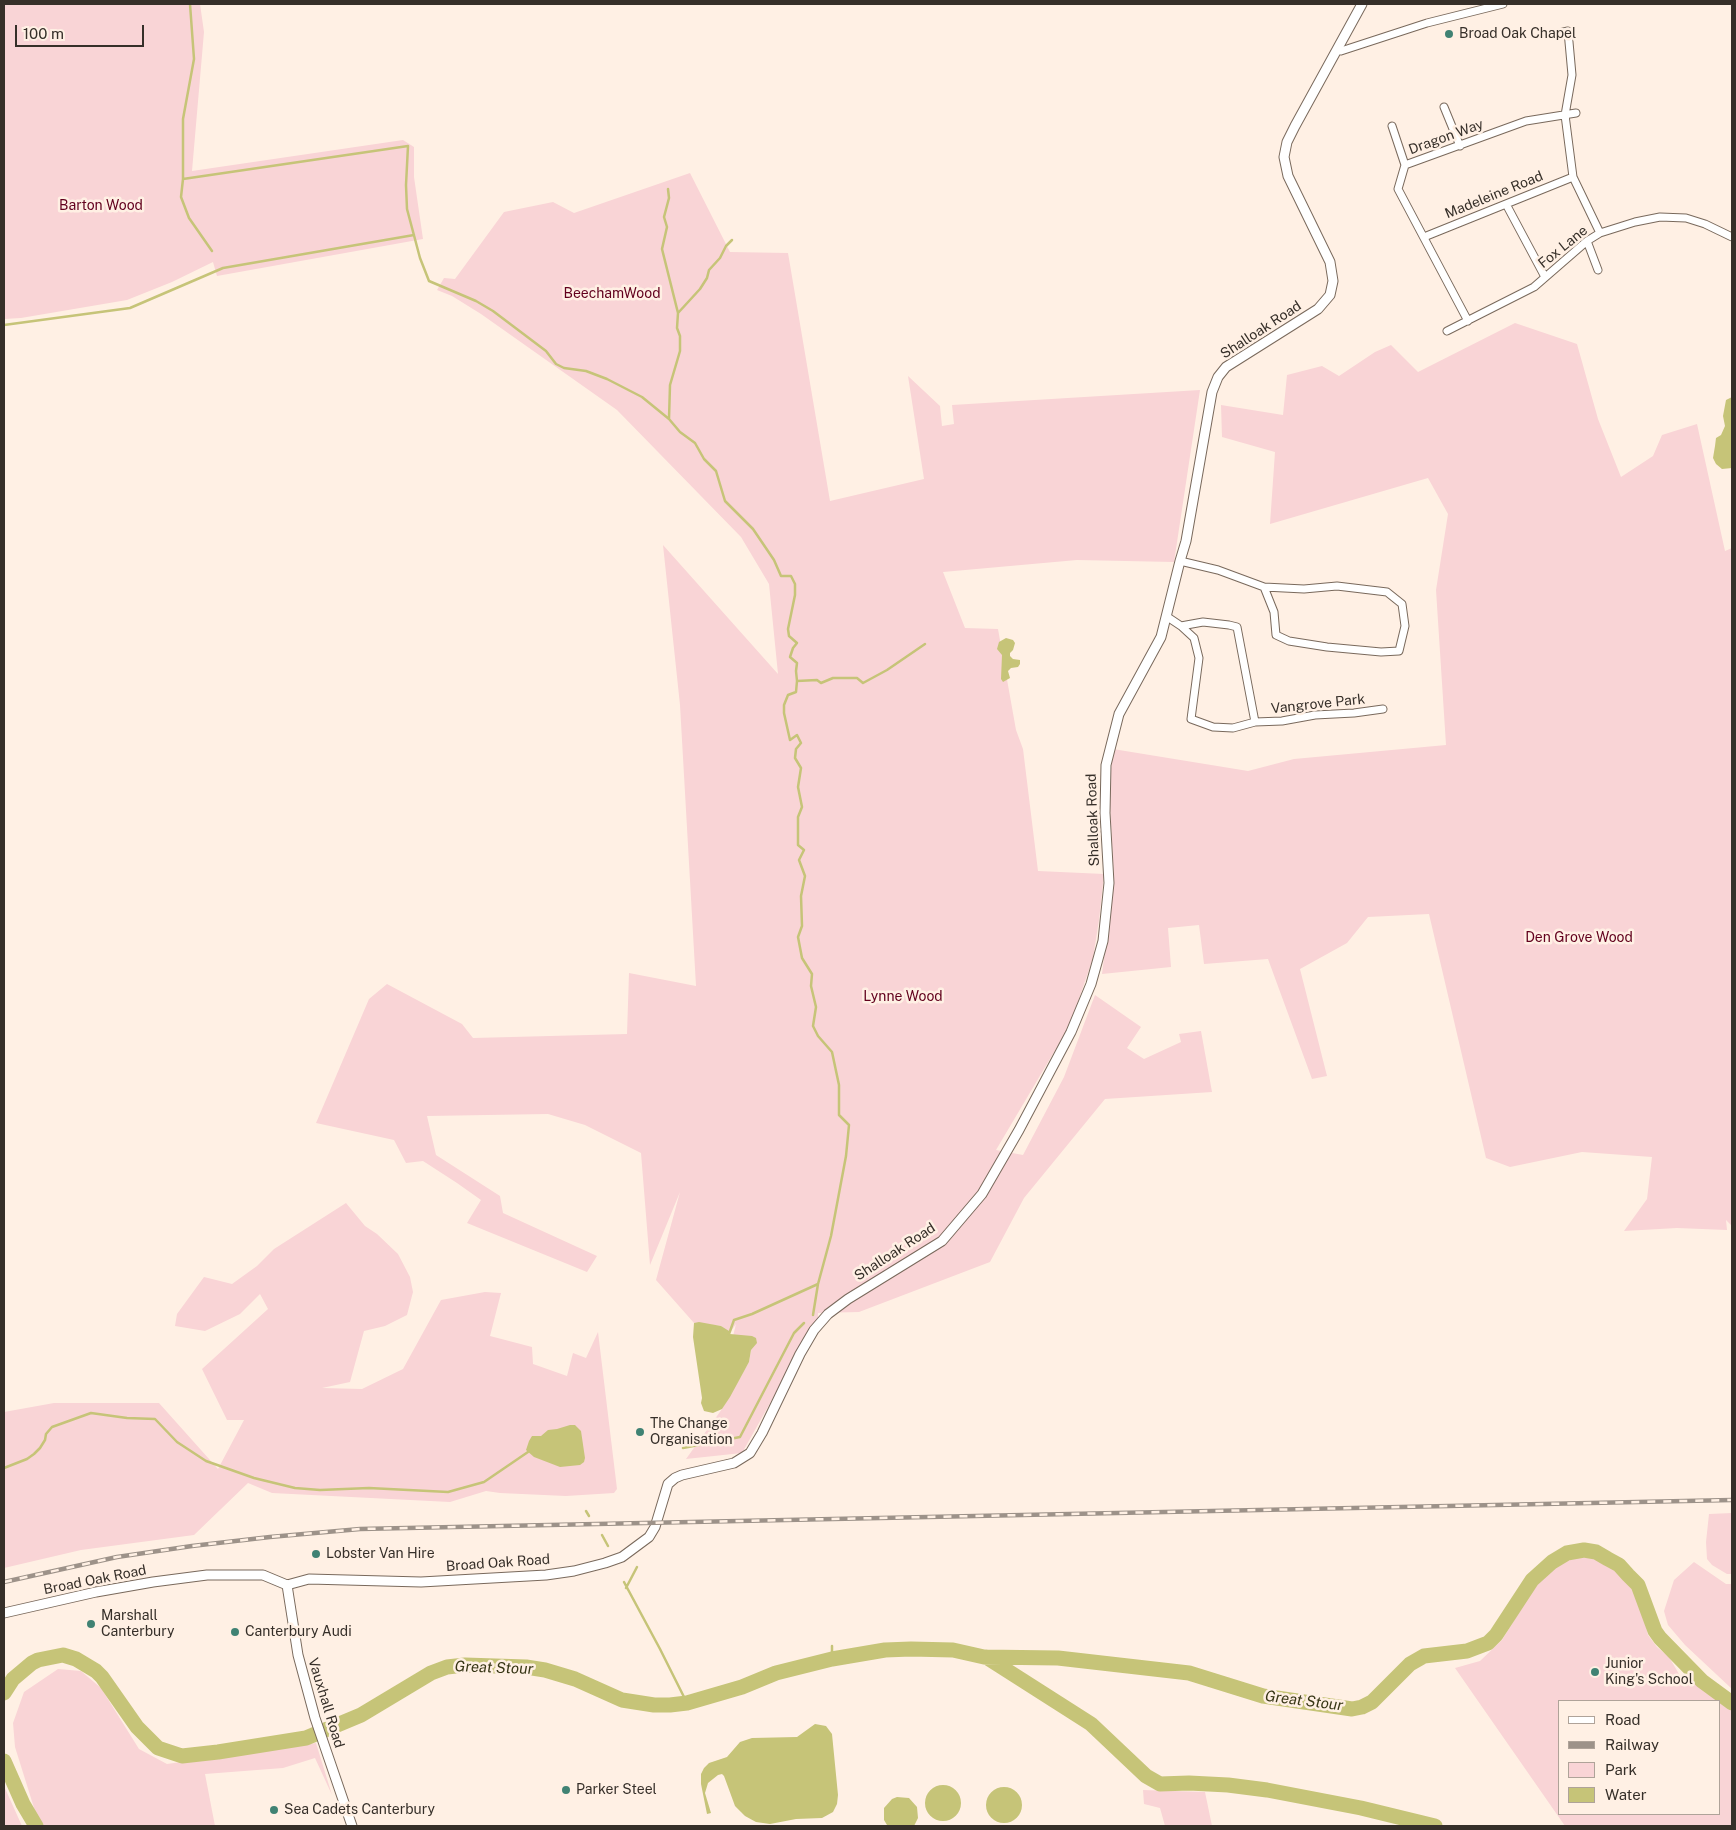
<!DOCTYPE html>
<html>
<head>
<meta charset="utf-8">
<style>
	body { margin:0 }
	#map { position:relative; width:1736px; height:1830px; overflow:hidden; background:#fff0e4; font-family:"Public Sans",sans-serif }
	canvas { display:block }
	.frame { position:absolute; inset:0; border:5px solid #362f29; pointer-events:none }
	.legend { position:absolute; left:1558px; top:1700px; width:162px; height:115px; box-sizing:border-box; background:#fff0e4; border:1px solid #afa399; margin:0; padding:6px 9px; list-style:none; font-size:15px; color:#362f29 }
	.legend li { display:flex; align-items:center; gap:10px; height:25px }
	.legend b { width:25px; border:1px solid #afa399 }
	.scale { position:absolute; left:15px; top:25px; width:129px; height:22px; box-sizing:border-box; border:2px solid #362f29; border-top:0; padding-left:6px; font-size:15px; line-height:18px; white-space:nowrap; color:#362f29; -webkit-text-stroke:4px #fff0e4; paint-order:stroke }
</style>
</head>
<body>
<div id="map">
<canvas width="1736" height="1830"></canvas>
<div class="frame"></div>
<ul class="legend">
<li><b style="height:6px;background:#fff"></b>Road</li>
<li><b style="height:6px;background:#9d9289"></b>Railway</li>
<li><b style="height:14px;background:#f9d4d6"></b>Park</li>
<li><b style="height:14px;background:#c6c478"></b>Water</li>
</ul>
<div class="scale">100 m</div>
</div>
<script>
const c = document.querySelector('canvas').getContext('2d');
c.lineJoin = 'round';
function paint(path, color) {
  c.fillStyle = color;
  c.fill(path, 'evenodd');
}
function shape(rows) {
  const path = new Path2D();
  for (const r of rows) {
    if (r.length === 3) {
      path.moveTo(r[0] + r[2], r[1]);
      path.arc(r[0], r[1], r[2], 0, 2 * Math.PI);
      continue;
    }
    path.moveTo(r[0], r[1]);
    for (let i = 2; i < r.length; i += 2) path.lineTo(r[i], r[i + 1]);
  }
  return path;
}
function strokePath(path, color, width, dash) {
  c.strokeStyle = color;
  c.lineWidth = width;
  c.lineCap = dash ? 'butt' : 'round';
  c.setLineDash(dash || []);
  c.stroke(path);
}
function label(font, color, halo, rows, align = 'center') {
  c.font = font + ' "Public Sans",sans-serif';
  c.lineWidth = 5;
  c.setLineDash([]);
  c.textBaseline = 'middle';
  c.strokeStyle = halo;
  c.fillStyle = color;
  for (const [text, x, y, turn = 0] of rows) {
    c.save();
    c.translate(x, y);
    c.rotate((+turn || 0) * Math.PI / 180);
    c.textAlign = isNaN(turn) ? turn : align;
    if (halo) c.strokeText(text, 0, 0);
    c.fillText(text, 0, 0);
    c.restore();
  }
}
paint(shape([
	[4,4,200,4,204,32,192,171,403,140,414,147,414,177,423,239,217,276,213,262,172,282,127,300,21,318,4,319],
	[690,173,730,252,788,253,830,501,924,479,908,376,940,406,942,426,954,424,952,405,1200,390,1174,562,1077,560,943,572,965,628,998,629,1016,730,1023,749,1038,871,1104,874,1099,920,1093,958,1070,1025,996,1150,1023,1155,1064,1077,1095,995,1141,1027,1127,1048,1144,1059,1181,1042,1179,1034,1201,1031,1212,1092,1105,1099,1024,1198,990,1262,859,1312,818,1313,818,1318,742,1453,686,1459,722,1409,749,1362,751,1350,733,1336,736,1324,729,1334,721,1326,694,1323,656,1280,680,1192,650,1265,641,1153,585,1125,548,1114,427,1116,436,1155,500,1196,503,1213,597,1256,587,1272,467,1223,481,1200,457,1183,423,1161,406,1163,394,1140,316,1123,369,999,387,984,462,1024,473,1038,627,1034,629,973,696,986,680,705,663,545,778,674,769,584,741,537,617,410,481,314,452,296,437,290,444,278,455,279,504,212,553,202,574,213],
	[1515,323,1577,344,1598,419,1621,477,1653,456,1662,435,1697,424,1725,551,1732,548,1732,1226,1726,1220,1727,1230,1677,1228,1624,1231,1647,1199,1652,1157,1582,1152,1510,1167,1486,1158,1429,914,1368,917,1347,943,1300,969,1327,1076,1312,1079,1268,959,1204,964,1199,925,1168,928,1171,967,1102,974,1114,879,1109,788,1113,749,1248,771,1294,759,1446,745,1436,590,1448,514,1428,478,1270,524,1275,452,1222,437,1221,405,1283,415,1287,375,1322,366,1339,376,1375,352,1391,345,1418,372],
	[346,1203,365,1226,377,1234,398,1254,410,1277,413,1292,407,1315,385,1326,364,1331,350,1382,322,1388,362,1389,403,1369,441,1300,485,1292,501,1293,490,1336,532,1347,533,1364,567,1376,573,1353,586,1358,598,1332,617,1489,614,1493,566,1496,500,1493,486,1491,450,1502,272,1493,248,1483,194,1535,81,1550,4,1568,4,1412,54,1403,159,1403,218,1469,244,1420,227,1420,202,1369,268,1309,260,1294,240,1314,205,1331,175,1326,177,1314,204,1277,232,1284,257,1266,274,1249],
	[1732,1513,1732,1574,1727,1574,1712,1565,1707,1559,1706,1542,1709,1514],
	[1579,1555,1594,1556,1622,1571,1640,1602,1648,1635,1657,1647,1669,1657,1679,1674,1675,1679,1680,1682,1686,1675,1700,1687,1732,1708,1732,1826,1565,1826,1455,1668,1480,1661,1502,1640,1537,1583,1555,1566,1570,1557],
	[1560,1701,1720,1701,1720,1814,1560,1814],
	[1694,1562,1726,1584,1732,1584,1732,1689,1685,1645,1668,1625,1664,1611,1674,1580],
	[58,1669,81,1671,101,1688,139,1749,167,1764,316,1743,332,1795,315,1758,283,1768,205,1774,215,1826,43,1826,35,1811,15,1747,13,1723,24,1692],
	[4,1786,22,1826,4,1826],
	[1143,1790,1205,1792,1212,1826,1165,1826,1160,1808,1144,1804]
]), '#f9d4d6');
paint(shape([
	[1732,397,1732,468,1722,469,1716,464,1713,458,1715,446,1716,438,1721,435,1725,426,1723,416,1726,400],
	[1006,638,1013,640,1015,643,1013,650,1010,653,1010,656,1013,659,1020,660,1020,664,1018,667,1011,668,1008,671,1010,678,1003,682,1001,679,1002,655,997,649,999,642],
	[699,1322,721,1326,729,1331,730,1334,752,1336,756,1338,757,1343,751,1350,749,1362,730,1397,722,1409,713,1413,704,1411,701,1403,702,1398,693,1337,694,1323],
	[570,1425,575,1425,581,1431,585,1458,584,1462,580,1465,560,1467,534,1457,526,1450,529,1441,532,1436,541,1436,548,1430,557,1429],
	[815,1724,826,1726,832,1734,838,1795,837,1804,833,1812,822,1818,796,1819,770,1824,756,1822,745,1816,735,1806,724,1776,722,1774,718,1775,708,1783,705,1793,711,1813,707,1814,701,1784,701,1774,704,1768,709,1763,727,1757,740,1742,752,1738,797,1737],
	[943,1803,18],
	[1004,1805,18],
	[897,1797,909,1798,917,1807,918,1818,914,1826,887,1825,884,1820,884,1808,892,1799]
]), '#c6c478');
strokePath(shape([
	[190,4,194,59,183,119,183,179,408,146,406,185,407,209,420,258,429,281,476,301,493,311,546,351,556,364,564,368,586,371,607,379,642,397,669,419],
	[183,179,181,197,189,218,212,251],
	[668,189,669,198,664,217,667,227,662,249,678,313],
	[732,240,726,246,720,258,709,270,707,278,700,289,678,313,677,328,680,336,680,351,670,385,669,419,680,432,695,443,704,459,716,471,725,501,753,529,774,560,781,576,791,576,795,584,795,595,788,629,789,636,797,643,793,648,790,657,797,663,796,671,797,681],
	[4,325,130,308,223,268,414,235],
	[813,1315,818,1284,831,1236,846,1156,849,1125,839,1115,839,1085,832,1052,818,1036,813,1026,816,1007,811,986,812,974,802,958,798,937,802,926,801,896,805,876,799,860,804,850,798,845,798,817,802,807,798,787,801,768,795,758,796,749,801,743,797,735,790,740,784,713,784,705,788,695,796,692,797,681,817,680,821,683,833,678,857,678,863,683,887,670,925,644],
	[729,1334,734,1320,752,1314,818,1284],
	[683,1448,740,1437,794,1333,804,1323],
	[4,1468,27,1459,34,1454,40,1448,45,1440,46,1434,52,1427,91,1413,127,1418,155,1419,177,1442,206,1461,254,1478,295,1488,320,1490,369,1488,448,1492,484,1482,528,1452],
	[586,1511,589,1516],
	[602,1535,608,1546],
	[624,1582,660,1649,687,1703],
	[626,1588,637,1567],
	[832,1646,832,1659]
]), '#c6c478', 2.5);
strokePath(shape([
	[986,1657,1091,1724,1146,1776,1160,1784,1189,1783,1228,1785,1267,1790,1361,1808,1435,1826],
	[4,1693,13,1679,32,1663,38,1660,63,1655,76,1659,96,1671,102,1677,137,1727,158,1748,182,1756,218,1752,306,1738,361,1715,431,1673,447,1667,465,1665,526,1667,545,1670,575,1679,622,1700,654,1705,670,1705,687,1703,742,1687,776,1673,832,1659,885,1650,911,1649,953,1650,984,1657,1058,1658,1189,1673,1263,1696,1352,1709,1362,1707,1372,1702,1410,1664,1424,1656,1467,1651,1488,1643,1496,1635,1532,1580,1552,1562,1567,1553,1584,1550,1596,1552,1608,1559,1619,1565,1628,1575,1638,1585,1655,1631,1660,1638,1702,1681,1732,1703],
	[4,1761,23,1804,36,1826]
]), '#c6c478', 15);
const minor = shape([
	[1559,33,1568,31,1572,75,1565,115,1573,177,1600,233],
	[1337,50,1341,51,1427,23,1503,4],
	[1444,107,1460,146],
	[1392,126,1405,165],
	[1506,204,1545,277],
	[1424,237,1573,177],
	[1587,241,1598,270],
	[1468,321,1398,189,1405,165,1526,121,1576,113],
	[1447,331,1534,287,1587,241,1600,233,1635,222,1660,217,1686,218,1705,224,1732,237],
	[1180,561,1218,570,1264,587],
	[1337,586,1387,592,1402,604,1405,626,1399,651,1381,652,1327,647,1289,641,1276,635,1274,612,1264,587,1304,589,1337,586],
	[1166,616,1181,626],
	[1255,722,1237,627,1229,625,1203,622,1181,626,1194,638,1199,658,1191,719,1213,727,1233,728,1255,722,1282,721,1315,715,1354,713,1383,709]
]);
const tertiary = shape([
	[287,1585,298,1655,315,1718,352,1826],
	[4,1613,96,1592,153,1582,207,1575,263,1575,287,1585,309,1579,421,1582,546,1575,574,1571,605,1563,622,1557,649,1537,655,1527,668,1484,675,1478,682,1475,734,1463,750,1453,762,1433,800,1354,814,1330,828,1314,848,1299,942,1241,982,1194,1019,1130,1071,1032,1091,984,1103,941,1109,883,1105,813,1106,765,1119,714,1161,637,1180,561,1186,541,1212,392,1218,377,1226,367,1318,309,1330,295,1333,281,1330,262,1288,176,1284,157,1287,142,1295,126,1362,4]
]);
strokePath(minor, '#79695c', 9);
strokePath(tertiary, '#79695c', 11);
strokePath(minor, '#fff', 7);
strokePath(tertiary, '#fff', 9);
const rail = shape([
	[4,1582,117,1557,192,1546,270,1537,360,1529,1732,1500]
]);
strokePath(rail, '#9d9289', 4.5);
strokePath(rail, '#fff0e4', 2.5, [8]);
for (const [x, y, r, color] of [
	[1449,34,5,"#408273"],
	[640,1432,5,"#408273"],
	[316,1554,5,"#408273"],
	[91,1624,5,"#408273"],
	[235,1632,5,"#408273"],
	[1595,1672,5,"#408273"],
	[566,1790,5,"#408273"],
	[274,1810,5,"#408273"]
]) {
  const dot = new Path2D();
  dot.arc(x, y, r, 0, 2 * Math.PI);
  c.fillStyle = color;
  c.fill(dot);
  strokePath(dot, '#fff0e4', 2);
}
label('14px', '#362f29', '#fff0e4', [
	["Broad Oak Chapel",1459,34],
	["The Change",650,1424],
	["Organisation",650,1440],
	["Lobster Van Hire",326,1554],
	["Marshall",101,1616],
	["Canterbury",101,1632],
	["Canterbury Audi",245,1632],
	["Junior",1605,1664],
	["King's School",1605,1680],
	["Parker Steel",576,1790],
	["Sea Cadets Canterbury",284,1810]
], 'left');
label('14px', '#362f29', '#fff0e4', [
	["Dragon Way",1446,137,-20],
	["Madeleine Road",1494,195,-22],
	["Fox Lane",1563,247,-39],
	["Shalloak Road",1261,330,-33],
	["Vangrove Park",1318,704,-6],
	["Shalloak Road",1093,820,-92],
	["Shalloak Road",895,1252,-33],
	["Broad Oak Road",498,1563,-4],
	["Broad Oak Road",95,1580,-11],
	["Vauxhall Road",326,1703,73]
]);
label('14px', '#62001d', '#fff0e4', [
	["Barton Wood",101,206],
	["BeechamWood",612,294],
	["Den Grove Wood",1579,938],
	["Lynne Wood",903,997]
]);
label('italic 15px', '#373615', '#fff0e4', [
	["Great Stour",494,1668,2],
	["Great Stour",1304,1701,7]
]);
</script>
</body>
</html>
